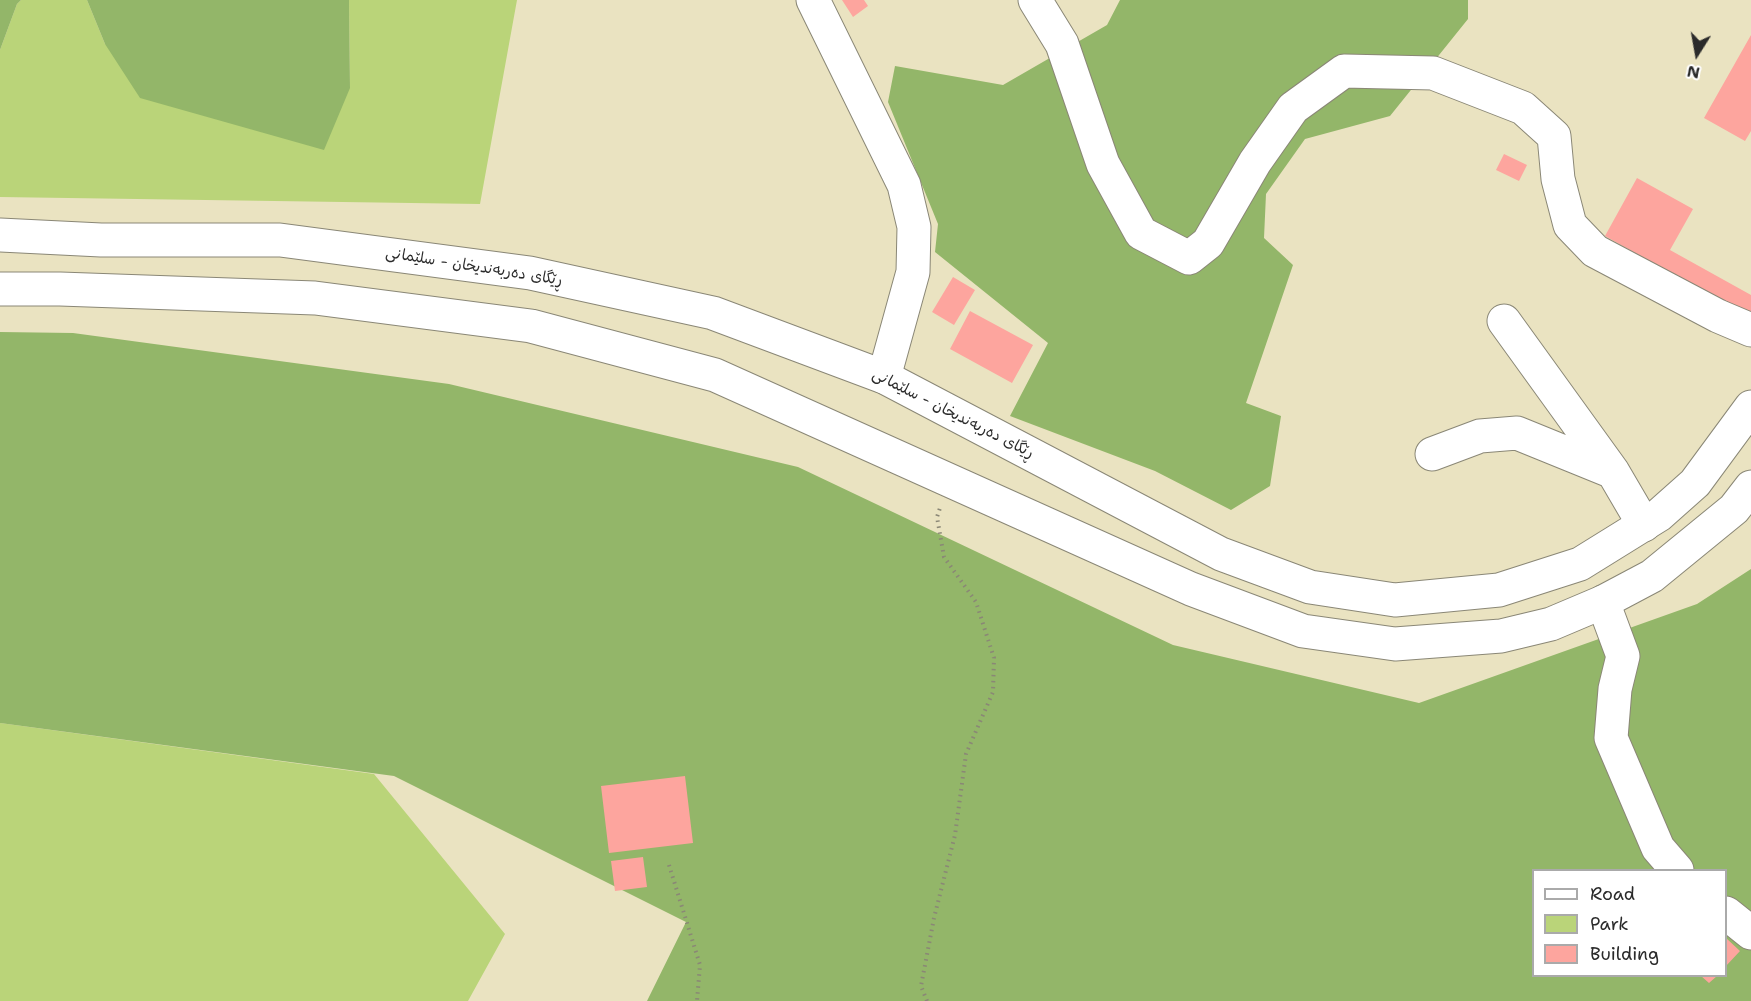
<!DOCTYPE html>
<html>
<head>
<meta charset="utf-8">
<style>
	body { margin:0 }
	#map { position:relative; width:1751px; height:1001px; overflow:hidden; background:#eae3c1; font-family:"Shantell Sans",sans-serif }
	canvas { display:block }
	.legend { position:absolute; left:1532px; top:869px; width:195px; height:108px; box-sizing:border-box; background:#fff; border:2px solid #aaa; margin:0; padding:8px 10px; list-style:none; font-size:18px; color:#2b2b2b }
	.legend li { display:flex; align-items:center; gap:12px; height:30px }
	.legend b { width:30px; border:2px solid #aaa }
	.north { position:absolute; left:1667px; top:24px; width:60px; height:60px; -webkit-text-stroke:4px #fff; paint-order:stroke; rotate:191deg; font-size:16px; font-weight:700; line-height:24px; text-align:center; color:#2b2b2b }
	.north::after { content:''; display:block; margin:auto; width:21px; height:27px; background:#2b2b2b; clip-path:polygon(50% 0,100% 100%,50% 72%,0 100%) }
</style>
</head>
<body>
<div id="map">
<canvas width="1751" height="1001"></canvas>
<ul class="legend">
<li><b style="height:8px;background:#fff"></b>Road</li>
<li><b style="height:16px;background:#bad479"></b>Park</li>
<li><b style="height:16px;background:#fda59e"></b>Building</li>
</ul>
<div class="north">N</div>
</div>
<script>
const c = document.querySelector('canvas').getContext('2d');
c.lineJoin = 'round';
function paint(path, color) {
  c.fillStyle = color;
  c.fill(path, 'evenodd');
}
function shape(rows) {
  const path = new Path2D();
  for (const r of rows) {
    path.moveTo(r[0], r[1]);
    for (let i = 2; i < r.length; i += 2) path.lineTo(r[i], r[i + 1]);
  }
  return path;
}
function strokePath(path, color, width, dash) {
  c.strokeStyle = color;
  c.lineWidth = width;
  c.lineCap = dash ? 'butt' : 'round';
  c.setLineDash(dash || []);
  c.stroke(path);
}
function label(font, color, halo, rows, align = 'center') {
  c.font = font + ' "Shantell Sans","Playpen Sans Arabic",sans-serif';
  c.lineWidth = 6;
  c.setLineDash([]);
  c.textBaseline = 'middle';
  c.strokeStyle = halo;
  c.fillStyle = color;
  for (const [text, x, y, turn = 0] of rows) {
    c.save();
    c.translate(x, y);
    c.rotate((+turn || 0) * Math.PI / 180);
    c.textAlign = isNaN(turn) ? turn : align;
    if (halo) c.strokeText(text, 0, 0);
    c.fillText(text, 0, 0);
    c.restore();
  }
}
paint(shape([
	[21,0,87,0,105,44,350,88,349,0,517,0,480,204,0,197,0,50,17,4],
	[0,723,374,774,505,934,468,1001,0,1001]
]), '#bad479');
paint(shape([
	[0,0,21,0,17,4,0,50],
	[87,0,349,0,350,88,324,150,140,98,105,44],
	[1120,0,1468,0,1468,19,1390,116,1305,139,1266,194,1264,238,1293,265,1246,403,1281,416,1270,486,1231,510,1155,471,1010,416,1048,343,935,252,938,224,888,102,895,66,1003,85,1107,25],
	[0,332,73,333,449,384,798,467,1173,645,1419,703,1697,604,1751,569,1751,1001,647,1001,686,922,394,776,0,723],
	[1534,870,1726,870,1726,976,1534,976]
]), '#93b669');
paint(shape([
	[842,0,864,0,868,6,853,17],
	[1751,35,1751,131,1745,141,1704,118],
	[1504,154,1527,165,1519,181,1496,170],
	[1637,178,1693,209,1670,250,1751,295,1751,318,1605,236],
	[953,277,975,290,954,325,932,312],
	[970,311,1033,345,1012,383,950,349],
	[685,776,693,843,609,853,601,786],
	[643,857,647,887,615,891,611,861],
	[1726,938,1740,951,1726,966],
	[1701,976,1717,976,1709,983]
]), '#fda59e');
const minor = shape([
	[813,0,904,185,914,227,913,272,884,377],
	[1035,0,1062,44,1103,164,1141,233,1189,258,1208,243,1255,162,1293,108,1344,71,1433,73,1523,108,1554,136,1558,179,1570,225,1595,251,1718,316,1751,330],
	[1504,321,1613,472],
	[1432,454,1480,436,1517,433,1613,472,1644,525],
	[1603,602,1623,656,1615,689,1611,738,1658,848,1677,870],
	[1726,913,1751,933]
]);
const highway = shape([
	[0,235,101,240,280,240,530,273,713,313,884,377,1221,554,1310,587,1395,600,1499,590,1580,564,1659,515,1695,483,1751,407],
	[0,289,60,289,315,298,531,326,715,375,1191,589,1303,631,1395,644,1501,636,1551,624,1603,602,1652,576,1734,509,1751,487]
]);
strokePath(minor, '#8a8776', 35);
strokePath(highway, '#8a8776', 35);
strokePath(shape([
	[669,865,700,965,697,1001],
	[927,1001,921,986,934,918,955,835,966,754,993,692,994,658,976,602,944,557,937,517,940,508]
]), '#8a8776', 4, [1.5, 4.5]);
strokePath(minor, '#fff', 33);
strokePath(highway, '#fff', 33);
label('15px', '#2b2b2b', '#fff', [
	["ڕێگای دەربەندیخان - سلێمانی",474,267,9],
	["ڕێگای دەربەندیخان - سلێمانی",953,414,27]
]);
</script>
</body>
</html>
